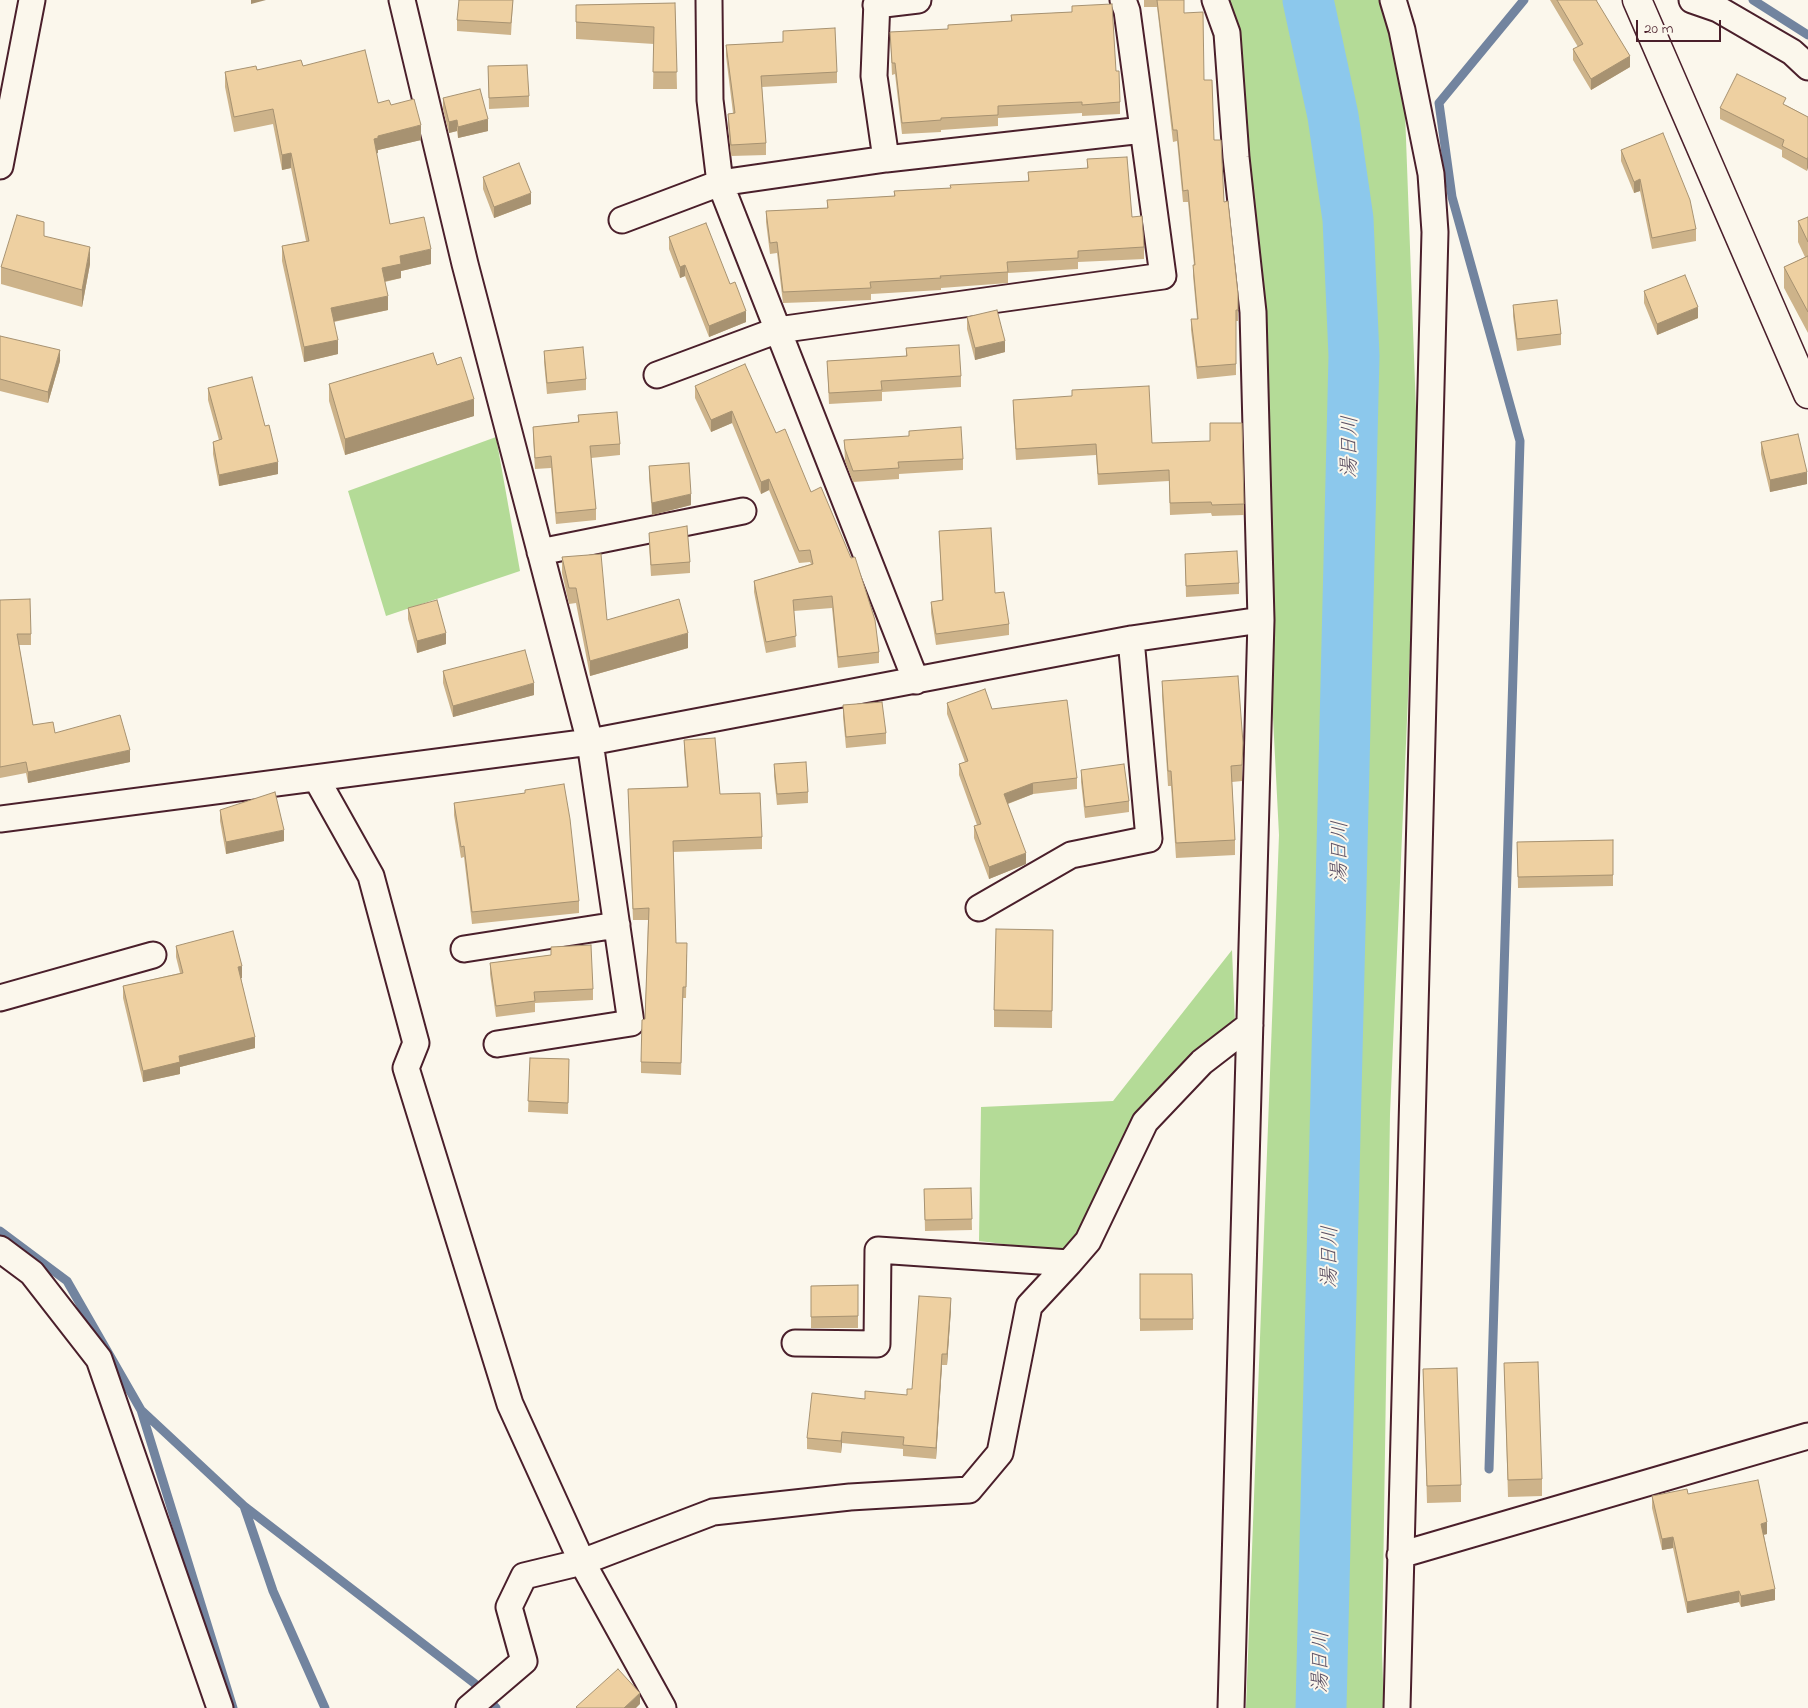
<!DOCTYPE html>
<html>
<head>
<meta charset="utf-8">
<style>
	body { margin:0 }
	#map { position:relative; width:1808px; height:1708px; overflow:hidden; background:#fbf7ec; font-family:"Indie Flower",sans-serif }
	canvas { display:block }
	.scale { position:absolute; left:1636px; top:20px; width:85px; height:22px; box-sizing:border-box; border:2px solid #4a1f2b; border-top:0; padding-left:6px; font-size:15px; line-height:18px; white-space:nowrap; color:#4a1f2b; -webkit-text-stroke:4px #fbf7ec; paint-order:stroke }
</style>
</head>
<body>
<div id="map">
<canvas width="1808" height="1708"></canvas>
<div class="scale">20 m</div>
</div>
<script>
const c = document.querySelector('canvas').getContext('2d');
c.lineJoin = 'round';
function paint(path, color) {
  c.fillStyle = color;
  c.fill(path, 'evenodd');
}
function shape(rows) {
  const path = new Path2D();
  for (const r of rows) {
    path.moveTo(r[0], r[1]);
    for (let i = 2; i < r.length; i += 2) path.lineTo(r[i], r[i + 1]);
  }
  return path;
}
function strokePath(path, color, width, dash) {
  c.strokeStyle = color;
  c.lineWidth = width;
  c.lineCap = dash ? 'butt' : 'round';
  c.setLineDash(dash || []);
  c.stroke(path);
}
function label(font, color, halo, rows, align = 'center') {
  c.font = font + ' "Indie Flower","Klee One",sans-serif';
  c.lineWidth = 4;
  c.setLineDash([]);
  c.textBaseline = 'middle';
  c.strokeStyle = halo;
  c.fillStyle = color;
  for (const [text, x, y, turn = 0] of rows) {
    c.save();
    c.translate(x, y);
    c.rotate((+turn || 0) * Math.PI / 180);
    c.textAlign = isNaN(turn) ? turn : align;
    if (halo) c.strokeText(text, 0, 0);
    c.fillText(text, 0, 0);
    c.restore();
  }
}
paint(shape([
	[1208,0,1391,0,1402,30,1418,465,1390,1114,1382,1653,1384,1708,1246,1708,1279,835,1254,346],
	[496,437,520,571,386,616,348,491],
	[1232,950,1235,1023,1162,1083,1069,1252,979,1241,981,1107,1113,1101]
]), '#b4db97');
strokePath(shape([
	[1753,0,1808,35],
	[0,1231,67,1281,141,1410,233,1708],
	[141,1410,244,1506,474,1683,496,1708],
	[1489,1469,1520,441,1452,197,1439,103,1524,0],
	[244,1506,273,1591,325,1708]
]), '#72849f', 9);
strokePath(shape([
	[1308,0,1333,116,1348,219,1354,356,1321,1708]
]), '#8cc8ec', 51);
const minor = shape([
	[402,0,465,264,590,742,631,1023,497,1044],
	[709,0,710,100,720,183,916,681],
	[877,0,874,76,886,159],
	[1215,0,1227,33,1236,157,1253,312,1261,620,1231,1708],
	[1393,0,1402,30,1431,174,1435,232,1397,1708],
	[1692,0,1718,9,1792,52,1808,67],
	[876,5,918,0],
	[0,166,32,0],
	[622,220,720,183,886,159,1143,130],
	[657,375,778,330,1163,276,1127,11,1123,0],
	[540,552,743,511],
	[316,778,371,876,416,1043,406,1068,510,1404,582,1562,663,1708],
	[0,819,590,742,1131,639,1261,620],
	[979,908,1071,855,1149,839,1131,639],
	[464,949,617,925],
	[0,998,153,955],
	[0,1249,32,1273,99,1359,220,1708],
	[795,1343,877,1344,878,1250,1069,1263,1088,1241,1145,1122,1202,1062,1250,1025],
	[1400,1555,1808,1436],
	[469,1708,524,1661,509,1607,524,1576,582,1562,713,1512,850,1497,969,1490,1000,1453,1029,1306,1069,1263]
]);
const tertiary = shape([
	[1637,0,1808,394]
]);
strokePath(minor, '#4a1f2b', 29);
strokePath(tertiary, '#4a1f2b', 31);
strokePath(minor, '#fbf7ec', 25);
strokePath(tertiary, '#fbf7ec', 28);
paint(shape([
	[513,0,511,35,457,31,457,20],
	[1144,0,1184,0,1184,13,1204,80,1238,294,1238,321,1236,321,1236,375,1197,379,1191,330,1191,319,1197,319,1193,276,1193,265,1194,265,1188,202,1183,202,1177,141,1173,142,1157,7,1144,7],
	[1550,0,1598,0,1596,1,1630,67,1591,90,1573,60,1573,49,1578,47],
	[675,3,677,89,653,89,654,44,576,39,576,5],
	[1072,6,1116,71,1120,102,1120,114,1082,116,1082,113,998,118,998,126,941,130,941,132,902,134,895,74,892,75,890,32,948,29,948,25,1011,21,1011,15,1072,12],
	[783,31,837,72,837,83,762,87,766,143,766,155,731,156,728,125,728,114,733,113,726,56,726,45,783,42],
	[303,66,378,103,391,105,421,140,378,150,378,153,376,153,390,224,431,264,401,271,401,278,385,282,388,310,334,322,338,354,304,362,282,261,282,246,306,241,291,168,282,170,273,124,234,132,225,87,225,72],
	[488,66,529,96,529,107,489,109],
	[443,98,488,131,458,138,457,131,449,133,443,109],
	[1786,105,1808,117,1807,171,1782,157,1782,150,1720,119,1720,108],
	[1621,150,1696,229,1696,241,1652,249,1640,191,1634,193,1621,161],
	[1087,159,1132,217,1144,247,1144,259,1078,262,1078,269,1008,273,1008,283,941,288,941,290,871,294,871,300,783,303,777,253,770,254,766,222,766,211,827,208,827,200,894,196,894,191,950,188,1028,181,1028,172,1087,169],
	[483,177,531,204,494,218,483,189],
	[1808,217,1808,333,1784,288,1784,267,1805,257,1798,242,1798,221],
	[44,236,90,264,82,307,1,284,1,267],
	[669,237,746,322,709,337,685,276,680,278,669,249],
	[1644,291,1698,318,1657,335,1644,303],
	[1513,305,1561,334,1561,345,1517,351,1513,316],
	[967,317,1005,352,975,360,967,329],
	[0,336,60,361,48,403,0,391],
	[906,348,961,376,961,387,882,392,882,401,829,404,827,361,906,356],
	[544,351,586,379,586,390,547,394,544,362],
	[437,365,474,416,345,455,329,401,329,384],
	[695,386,776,433,811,492,879,652,879,663,838,668,832,608,794,611,796,647,766,653,754,592,754,581,811,564,810,562,799,563,769,490,761,494,732,423,711,432,695,398],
	[208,388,265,426,278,474,219,486,213,454,213,442,219,440,208,400],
	[1013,400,1152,443,1244,504,1244,515,1212,516,1211,513,1170,515,1169,481,1098,485,1096,455,1016,460,1013,411],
	[578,415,620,444,620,455,591,458,596,509,596,520,556,524,551,468,535,469,533,438,533,427,578,422],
	[844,440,963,459,963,470,899,474,899,479,853,482,845,461],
	[1761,442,1807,484,1770,492,1761,454],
	[649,466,691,505,652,515,649,478],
	[939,531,1009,624,1009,635,936,645,931,613,931,602,942,600],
	[649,533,690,562,690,573,651,576,649,545],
	[1185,554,1239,583,1239,594,1186,597],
	[562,557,607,620,688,648,590,676,576,603,569,604,562,573],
	[0,600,31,634,31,645,19,645,33,725,55,733,130,762,28,783,26,773,0,778],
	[408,608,446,644,417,653,408,619],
	[443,671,534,695,453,717,443,683],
	[1162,681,1243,743,1242,781,1232,782,1235,840,1235,855,1176,858,1171,786,1168,786,1162,696],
	[947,703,992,709,1077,778,1077,789,1033,794,1008,804,1026,864,989,879,974,838,974,826,977,825,959,775,959,764,965,762,947,714],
	[843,705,886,733,886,744,846,748,843,717],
	[684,740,720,794,762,837,762,849,673,852,676,943,687,955,686,998,683,998,681,1075,641,1073,641,1062,645,1019,648,920,633,920,628,789,687,787,684,751],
	[774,764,808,792,808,803,777,805,774,776],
	[1081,770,1129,801,1129,812,1085,818,1081,782],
	[525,790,579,901,579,913,472,924,464,857,461,858,454,815,454,803,525,793],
	[220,810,284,841,226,854,220,821],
	[1613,840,1613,886,1518,888,1517,842],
	[1053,930,1052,1028,994,1027,994,1010],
	[176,946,242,978,241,978,255,1048,180,1067,180,1074,143,1082,123,998,123,986,180,973,176,957],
	[551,955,593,989,593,1000,535,1003,535,1012,496,1017,490,974,490,963],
	[530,1058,569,1059,568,1114,528,1112],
	[971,1188,972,1230,925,1231,924,1189],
	[1140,1274,1193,1319,1193,1330,1140,1331],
	[858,1285,858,1328,811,1328,811,1286],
	[951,1309,947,1365,942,1365,936,1459,903,1456,903,1449,842,1443,841,1453,807,1449,807,1438,865,1399,907,1395,912,1389],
	[1504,1363,1542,1479,1542,1496,1508,1497],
	[1423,1369,1461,1485,1461,1502,1427,1503],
	[1688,1494,1767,1534,1764,1535,1775,1600,1741,1607,1739,1602,1687,1613,1673,1548,1662,1550,1652,1508,1652,1496]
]), '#cdb38a');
paint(shape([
	[251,0,266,0,251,4],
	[1630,56,1630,67,1591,90,1591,79],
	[488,119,488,131,458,138,458,127],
	[457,120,457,131,449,133,449,122],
	[421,125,421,140,378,150,378,153,374,154,374,139,378,136],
	[291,153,291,168,282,170,282,155],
	[1808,157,1808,168,1807,171,1807,159],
	[1640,179,1640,191,1634,193,1634,182],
	[531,193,531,204,494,218,494,207],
	[90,247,90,264,82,307,82,290],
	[431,249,431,264,401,271,401,278,382,282,382,268,400,256],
	[685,265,685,276,680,278,680,267],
	[388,296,388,310,331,322,331,308],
	[1698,307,1698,318,1657,335,1657,324],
	[746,311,746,322,709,337,709,326],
	[338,340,338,354,304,362,304,347],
	[1005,341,1005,352,975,360,975,348],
	[60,350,60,361,48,403,48,392],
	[474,399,474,416,345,455,345,439],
	[732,411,732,423,711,432,711,420],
	[278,462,278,474,219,486,219,475],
	[1807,472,1807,484,1770,492,1770,480],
	[769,479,769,490,761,494,761,482],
	[691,494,691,505,652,515,652,503],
	[446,633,446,644,417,653,417,641],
	[688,633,688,648,590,676,590,661],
	[534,683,534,695,453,717,453,706],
	[130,750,130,762,28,783,28,772],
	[1033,783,1033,794,1004,805,1004,794],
	[284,830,284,841,226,854,226,842],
	[1026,853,1026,864,989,879,989,867],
	[242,966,242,978,238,979,238,967],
	[255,1037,255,1048,180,1067,180,1074,143,1082,143,1071,179,1056],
	[951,1298,951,1309,947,1365,947,1354],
	[942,1354,942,1365,936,1459,936,1448],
	[842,1432,842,1443,841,1453,841,1441],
	[1767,1522,1767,1534,1761,1535,1761,1524],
	[1673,1537,1673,1548,1662,1550,1662,1539],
	[1775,1589,1775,1600,1741,1607,1741,1596],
	[1739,1591,1739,1602,1687,1613,1687,1602],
	[640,1693,640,1704,636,1708,624,1708]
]), '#a79271');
const building = shape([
	[459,0,513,0,511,23,457,20,459,0],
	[1157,0,1184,0,1184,13,1203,12,1204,80,1212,80,1214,140,1221,140,1224,202,1228,201,1238,294,1238,310,1236,310,1236,364,1197,367,1191,319,1198,319,1193,265,1195,265,1188,190,1183,191,1177,130,1173,130,1157,0],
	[1557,0,1596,0,1630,56,1591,79,1573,49,1583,44,1557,0],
	[675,3,677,72,653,72,654,27,576,22,576,5,675,3],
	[1112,4,1116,71,1119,71,1120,102,1082,105,1082,102,998,106,998,115,941,118,941,120,902,123,895,63,892,63,890,32,948,29,948,25,1012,21,1011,15,1072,12,1072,6,1112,4],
	[835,28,837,72,761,76,766,143,731,145,728,114,735,113,726,45,783,42,783,31,835,28],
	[365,50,378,103,389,100,391,105,414,99,421,125,378,136,378,138,374,139,390,224,424,217,431,249,400,256,401,264,382,268,388,296,331,308,338,340,304,347,282,246,309,241,291,153,282,155,273,109,234,117,225,72,256,66,257,70,301,60,303,66,365,50],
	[527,65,529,96,489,98,488,66,527,65],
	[1737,74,1786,98,1783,104,1808,117,1808,157,1807,159,1782,146,1784,140,1720,108,1737,74],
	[480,89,488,119,458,127,457,120,449,122,443,98,480,89],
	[1663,133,1690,200,1696,229,1652,238,1640,179,1634,182,1621,150,1663,133],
	[1127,157,1132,217,1142,216,1144,247,1078,251,1078,258,1007,262,1008,272,940,276,941,278,870,282,871,288,783,292,777,242,770,243,766,211,828,208,827,200,895,196,894,191,951,188,950,185,1029,181,1028,172,1088,168,1087,159,1127,157],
	[519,163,531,193,494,207,483,177,519,163],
	[17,215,44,222,44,236,90,247,82,290,1,267,17,215],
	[1808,217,1808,242,1798,221,1808,217],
	[706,223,730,284,735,282,746,311,709,326,685,265,680,267,669,237,706,223],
	[1808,256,1808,312,1784,267,1808,256],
	[1685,275,1698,307,1657,324,1644,291,1685,275],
	[1557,300,1561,334,1517,339,1513,305,1557,300],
	[997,310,1005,341,975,348,967,317,997,310],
	[0,336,60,350,48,392,0,379,0,336],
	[959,345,961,376,881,381,882,390,829,393,827,361,907,356,906,348,959,345],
	[583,347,586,379,547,383,544,351,583,347],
	[433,353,437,365,461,357,474,399,345,439,329,384,433,353],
	[745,364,776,433,785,429,811,492,821,487,851,558,855,557,875,620,879,652,838,657,832,596,793,600,796,636,766,642,754,581,813,564,810,550,799,551,769,479,761,482,732,411,711,420,695,386,745,364],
	[252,377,265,426,269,425,278,462,219,475,213,442,222,439,208,388,252,377],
	[1149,386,1152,443,1210,441,1210,423,1242,423,1244,504,1212,505,1211,502,1170,503,1169,470,1098,474,1096,444,1016,449,1013,400,1072,396,1072,390,1149,386],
	[617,412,620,444,590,446,596,509,556,513,551,456,535,458,533,427,579,422,578,415,617,412],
	[961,427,963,459,898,462,899,468,853,471,845,449,844,440,909,436,909,431,961,427],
	[1798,434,1807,472,1770,480,1761,442,1798,434],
	[689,463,691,494,652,503,649,466,689,463],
	[687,526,690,562,651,565,649,533,687,526],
	[991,528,995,593,1004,592,1009,624,936,634,931,602,943,600,939,531,991,528],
	[1237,551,1239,583,1186,586,1185,554,1237,551],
	[601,554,607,620,679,599,688,633,590,661,576,588,569,588,562,557,601,554],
	[30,599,31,634,17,634,33,725,53,722,55,733,120,715,130,750,28,772,26,762,0,767,0,600,30,599],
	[437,600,446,633,417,641,408,608,437,600],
	[525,650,534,683,453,706,443,671,525,650],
	[1238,676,1243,743,1242,765,1231,766,1235,840,1176,843,1171,771,1168,771,1162,681,1238,676],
	[985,689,992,709,1067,700,1077,778,1033,783,1004,794,1026,853,989,867,974,826,981,824,959,764,968,761,947,703,985,689],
	[882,702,886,733,846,737,843,705,882,702],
	[715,738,720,794,760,793,762,837,673,841,676,943,687,943,686,987,683,987,681,1063,641,1062,642,1020,645,1019,649,908,633,909,628,789,688,787,684,740,715,738],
	[806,762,808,792,777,794,774,764,806,762],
	[1124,764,1129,801,1085,807,1081,770,1124,764],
	[564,784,570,819,579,901,472,912,464,846,461,847,454,803,525,793,525,790,564,784],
	[275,792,284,830,226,842,220,810,275,792],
	[1613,840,1613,875,1518,877,1517,842,1613,840],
	[996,929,1053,930,1052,1011,994,1010,996,929],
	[233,931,242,966,238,967,255,1037,179,1056,180,1062,143,1071,123,986,183,973,176,946,233,931],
	[591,945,593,989,534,992,535,1001,496,1006,490,963,551,955,551,947,591,945],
	[530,1058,569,1059,568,1103,528,1101,530,1058],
	[971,1188,972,1219,925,1220,924,1189,971,1188],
	[1140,1274,1192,1274,1193,1319,1140,1319,1140,1274],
	[858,1285,858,1316,811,1317,811,1286,858,1285],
	[919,1296,951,1298,947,1354,942,1354,936,1448,903,1445,904,1437,842,1432,841,1441,807,1438,812,1393,865,1399,865,1391,907,1395,907,1389,912,1389,919,1296],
	[1538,1362,1542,1479,1508,1480,1504,1363,1538,1362],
	[1457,1368,1461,1485,1427,1486,1423,1369,1457,1368],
	[1758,1480,1767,1522,1761,1524,1775,1589,1741,1596,1739,1591,1687,1602,1673,1537,1662,1539,1652,1496,1687,1489,1688,1494,1758,1480],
	[618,1669,640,1693,624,1708,577,1708,576,1707,618,1669]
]);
paint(building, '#eed0a1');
strokePath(building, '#a79271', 1);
label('italic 21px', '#5e5265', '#fbf7ec', [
	["湯日川",1352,447,-89],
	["湯日川",1342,852,-89],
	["湯日川",1332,1257,-89],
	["湯日川",1323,1662,-89]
]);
</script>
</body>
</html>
